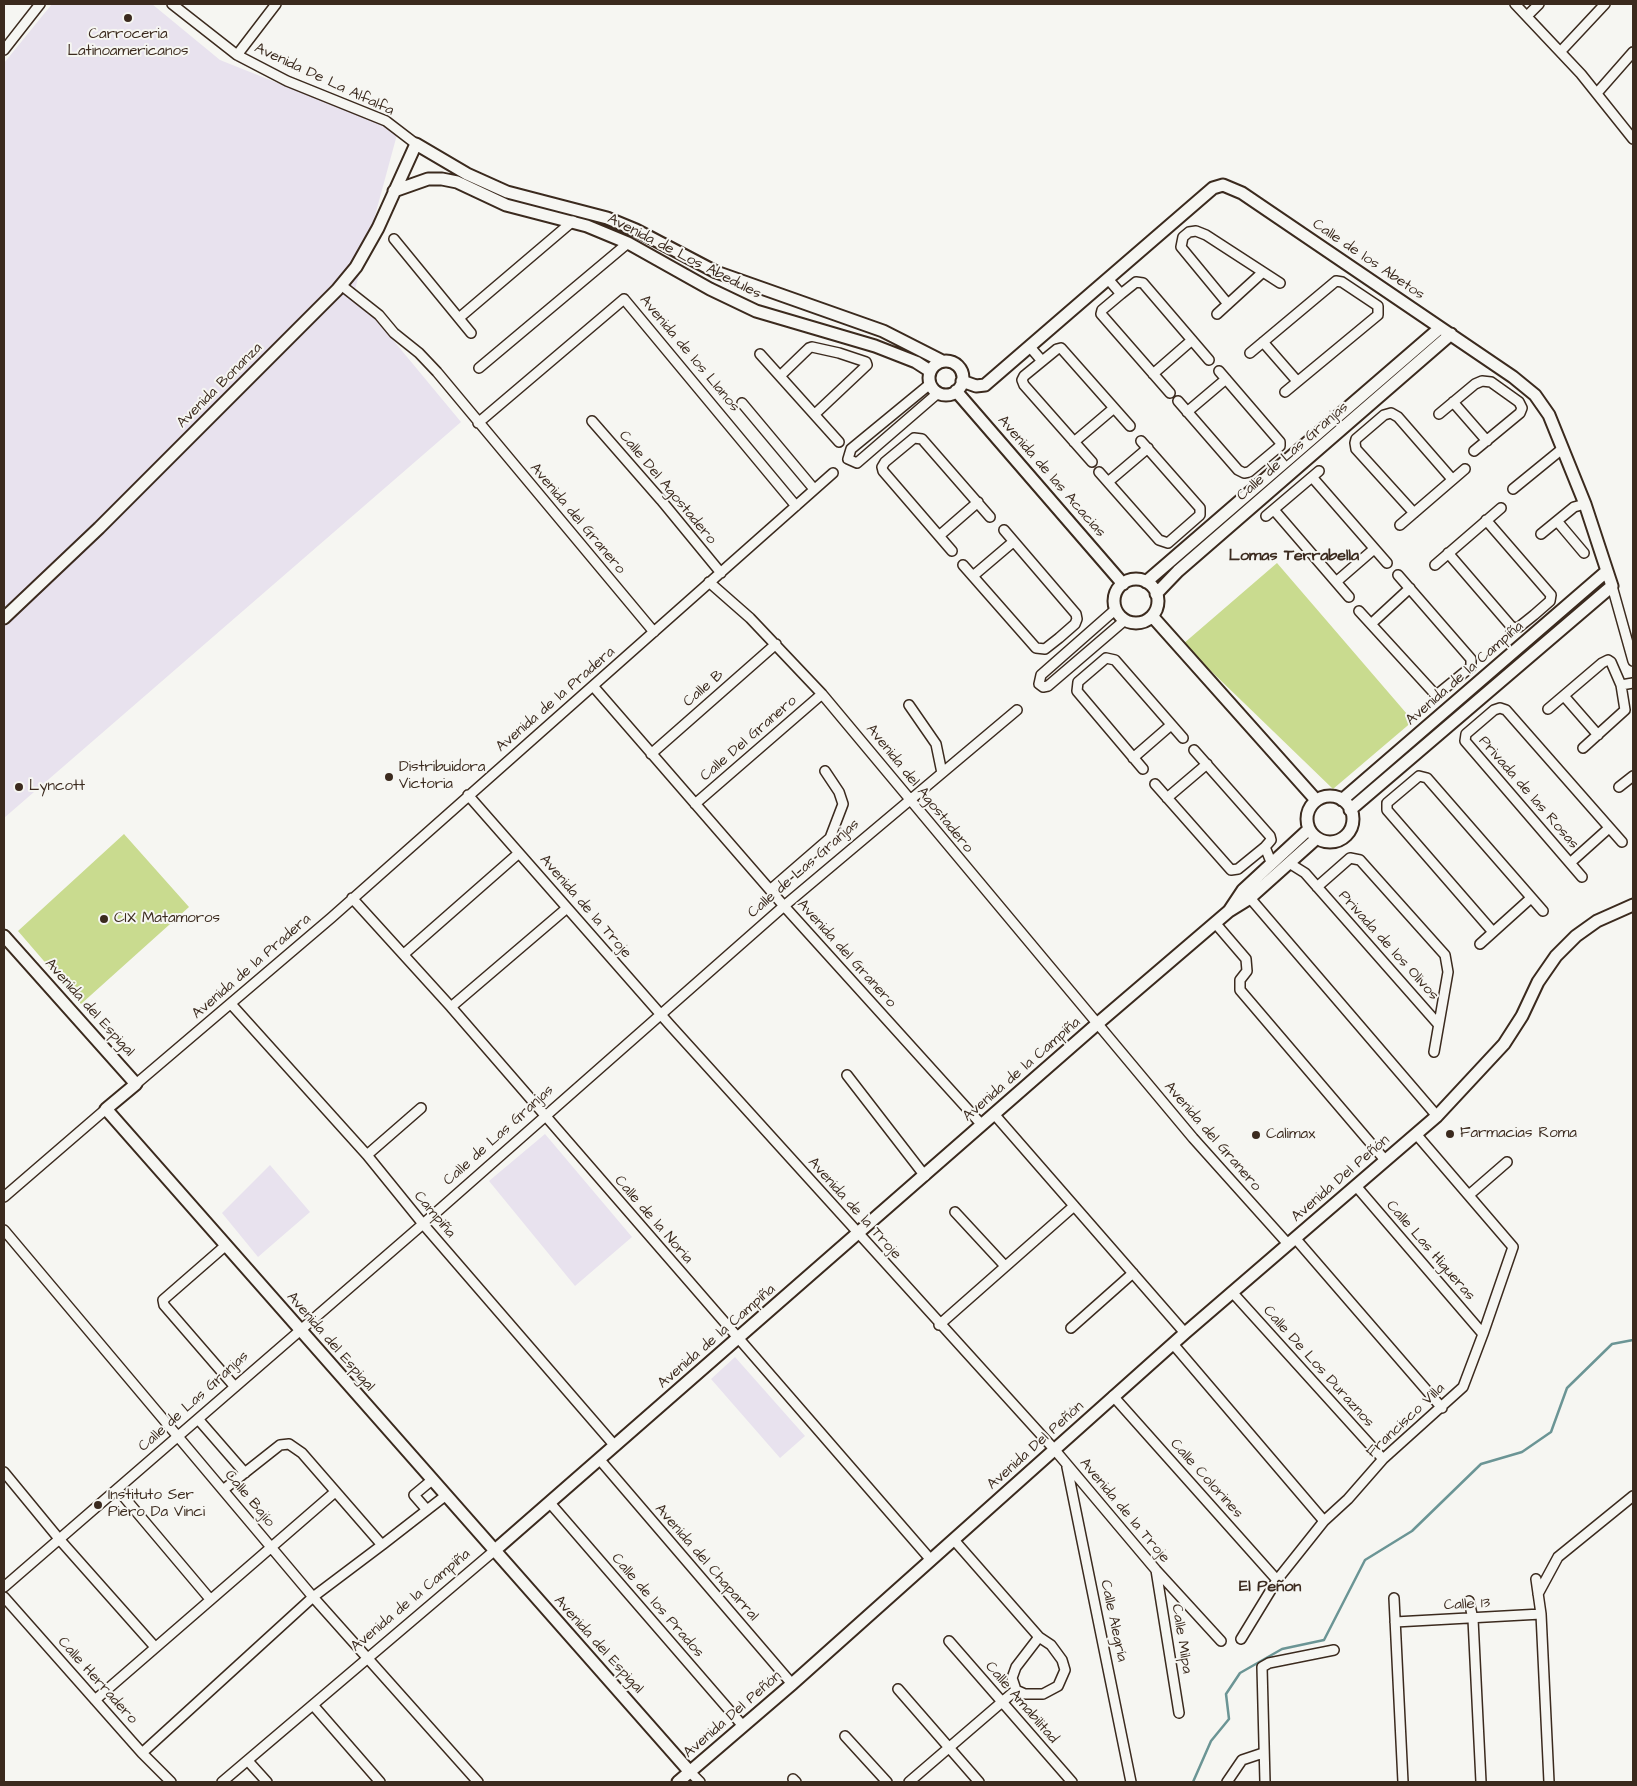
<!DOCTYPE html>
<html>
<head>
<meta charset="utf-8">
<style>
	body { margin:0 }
	#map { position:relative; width:1637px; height:1786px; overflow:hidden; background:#f6f6f2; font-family:"Architects Daughter",sans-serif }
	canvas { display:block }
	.frame { position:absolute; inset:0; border:5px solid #3b2a1e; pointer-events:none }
</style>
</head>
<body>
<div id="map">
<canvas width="1637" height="1786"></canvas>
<div class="frame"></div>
</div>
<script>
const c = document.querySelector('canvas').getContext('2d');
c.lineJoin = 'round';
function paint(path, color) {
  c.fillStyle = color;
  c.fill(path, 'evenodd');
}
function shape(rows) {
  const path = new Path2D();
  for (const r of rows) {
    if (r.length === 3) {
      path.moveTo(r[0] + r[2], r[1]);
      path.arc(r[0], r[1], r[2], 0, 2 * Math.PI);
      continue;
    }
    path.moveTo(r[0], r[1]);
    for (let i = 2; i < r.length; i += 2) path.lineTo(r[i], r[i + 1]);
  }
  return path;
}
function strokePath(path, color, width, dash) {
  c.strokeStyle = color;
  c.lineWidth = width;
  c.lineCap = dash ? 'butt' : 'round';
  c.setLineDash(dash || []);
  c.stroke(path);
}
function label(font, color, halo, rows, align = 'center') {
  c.font = font + ' "Architects Daughter",sans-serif';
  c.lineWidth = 4;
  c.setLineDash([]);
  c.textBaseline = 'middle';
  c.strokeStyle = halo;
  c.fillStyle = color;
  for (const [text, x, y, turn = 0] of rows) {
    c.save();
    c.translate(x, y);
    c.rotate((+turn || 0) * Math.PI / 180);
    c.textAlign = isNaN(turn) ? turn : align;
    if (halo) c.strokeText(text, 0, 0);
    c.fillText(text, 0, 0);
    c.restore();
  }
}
paint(shape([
	[52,4,152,4,220,60,398,131,354,293,461,422,4,818,4,63],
	[545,1134,632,1237,575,1286,489,1181],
	[270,1165,310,1212,258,1257,222,1213],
	[735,1357,805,1436,780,1458,711,1379]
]), '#e8e2ee');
paint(shape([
	[1277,563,1413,721,1333,789,1183,644],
	[124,834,189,907,81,1004,18,931]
]), '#c9db8f');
strokePath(shape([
	[1193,1782,1211,1741,1229,1719,1226,1694,1240,1673,1282,1649,1324,1640,1365,1560,1412,1531,1481,1464,1522,1452,1551,1432,1567,1388,1612,1344,1633,1340]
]), '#6b9595', 2.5);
const minor = shape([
	[172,4,237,55,287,81,386,121,416,144],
	[1515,4,1581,74,1633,139],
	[1527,16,1539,4],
	[4,50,40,4],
	[1561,51,1605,4],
	[237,55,276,4],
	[1597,93,1633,52],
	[394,239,471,333],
	[1108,279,1121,294],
	[341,285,379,315,394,333,419,353,437,372,654,632],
	[1228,304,1181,247,1183,237,1189,232,1196,231,1206,235,1280,283],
	[1217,314,1263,272],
	[459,318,573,221],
	[1263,342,1297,381],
	[1030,347,1042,361],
	[1250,353,1336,281,1342,282,1378,306,1378,315,1285,392],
	[760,354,839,442],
	[479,368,628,243],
	[1153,374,1192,340],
	[780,376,809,348,812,347,839,353,866,362,867,365,815,414],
	[930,384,851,449,848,459,857,463,938,393],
	[1170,393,1101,314,1102,310,1121,294,1136,282,1143,283,1209,360],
	[1178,401,1238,470,1244,473,1249,472,1280,446,1280,442,1219,371],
	[1453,402,1487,441],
	[742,403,814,489],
	[1187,412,1226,379],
	[1439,414,1475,384,1482,381,1491,382,1519,402,1522,408,1520,413,1474,451],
	[592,421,661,500,721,573],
	[478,423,624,299,796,506],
	[1074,442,1114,408],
	[1092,462,1024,385,1022,380,1024,376,1057,349,1061,348,1130,426],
	[1099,472,1159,540,1168,543,1200,515,1200,508,1141,441],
	[1312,477,1387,563],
	[1108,482,1148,448],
	[1513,489,1562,449],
	[1274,510,1349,597],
	[1414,513,1356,449,1355,443,1356,439,1384,415,1391,413,1398,417,1452,479],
	[1266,516,1319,471],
	[1557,521,1584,553],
	[1400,525,1465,469],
	[1541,534,1574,507,1585,504],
	[939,536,978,502],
	[952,551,883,471,882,467,885,462,914,438,922,439,990,517],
	[1448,553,1510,625,1514,628,1519,627,1534,615,1550,601,1551,595,1486,520],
	[963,565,1036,648,1045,649,1059,638,1075,624,1077,619,1076,614,1004,530],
	[1435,565,1501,508],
	[973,576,1013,542],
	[709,582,750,618,822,694,1193,1138,1288,1244],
	[1336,582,1374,549],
	[1612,586,1633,661],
	[1116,609,1041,675,1039,684,1043,687,1048,686,1125,620],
	[1359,611,1434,693,1439,693,1471,667,1471,659,1398,575],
	[1371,624,1410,588],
	[1621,685,1633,683],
	[593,686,784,906,982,1125],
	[1564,696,1598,735],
	[909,705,936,744,942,773],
	[1548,709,1602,663,1608,660,1611,662,1621,685,1625,710,1583,748],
	[651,754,776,644],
	[1133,758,1171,725],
	[1143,769,1077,691,1078,682,1106,658,1115,660,1183,738],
	[1155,784,1231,870,1238,869,1265,847,1271,840,1270,836,1194,750],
	[1619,787,1633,776],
	[468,795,670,1025,1054,1449,1156,1570,1221,1641],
	[1167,798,1207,764],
	[695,804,822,694],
	[1265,847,1271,862],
	[1289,863,1305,873,1438,1024],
	[1570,863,1609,828],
	[1582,877,1465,741,1466,734,1494,710,1500,708,1506,710,1622,842],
	[1317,887,1350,858,1360,860,1445,955,1448,972,1434,1052],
	[770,890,830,838,843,804,839,792,825,771],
	[352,898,451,1007,931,1560],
	[1250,898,1437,1116],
	[1216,924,1246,959,1247,971,1240,980,1240,990,1385,1160],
	[1493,932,1387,810,1387,803,1419,776,1427,778,1543,911],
	[1480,944,1531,898],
	[404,954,519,853],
	[231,1004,367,1155,423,1224,615,1446],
	[451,1007,567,908],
	[847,1075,925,1176],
	[136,1084,331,918,833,473],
	[994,1114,1185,1333],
	[367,1155,421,1108],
	[1356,1186,1483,1334],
	[1469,1195,1507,1162],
	[4,1197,106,1109],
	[955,1212,1005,1266],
	[4,1230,313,1597,478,1782],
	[1295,1238,1442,1408],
	[225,1246,163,1300,164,1305,235,1387],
	[1232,1292,1383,1459],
	[939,1325,1074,1206],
	[1071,1328,1133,1273],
	[1173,1344,1324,1521],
	[1113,1396,1277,1580],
	[198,1419,245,1473],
	[600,1460,792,1684],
	[1067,1467,1131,1782],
	[4,1472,60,1540,155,1647],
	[118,1490,210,1599],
	[550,1503,743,1726],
	[427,1510,414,1495,432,1480],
	[954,1540,1039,1637,1051,1645,1062,1660,1065,1670,1058,1686,1043,1694,1025,1694,1016,1690],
	[382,1545,445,1496],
	[1156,1570,1179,1713],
	[1536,1579,1541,1614,1549,1782],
	[4,1587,423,1224,784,906,1017,710],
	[1538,1594,1558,1557,1633,1496],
	[4,1597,142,1753,171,1782],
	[1394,1598,1403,1782],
	[1469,1601,1473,1619,1481,1782],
	[1395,1622,1541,1614],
	[1241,1639,1277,1580,1324,1521,1348,1499,1383,1459,1463,1387,1483,1334,1513,1247,1416,1134],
	[949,1641,1072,1782],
	[898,1689,979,1782],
	[1016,1690,1012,1678,1016,1667,1039,1637],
	[95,1700,335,1492],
	[313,1705,380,1782],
	[845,1736,887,1782],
	[142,1753,313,1597,382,1545,302,1453,289,1444,280,1445,223,1490],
	[248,1761,267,1782],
	[690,1772,700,1782],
	[793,1779,796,1782],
	[222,1782,494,1551],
	[909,1782,1016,1690],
	[1227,1782,1242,1760,1263,1753],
	[1265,1782,1262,1667,1269,1663,1334,1650]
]);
const tertiary = shape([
	[394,191,428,179,442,179,457,182,506,205,587,226,628,243,710,289,756,311,875,346,916,362,930,371],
	[946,378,17],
	[962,381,976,386,985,385,1213,188,1223,185,1242,193,1513,377,1535,395,1549,415,1585,504,1612,586,1350,810],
	[956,391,1123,584],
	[1136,601,22],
	[1146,582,1440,328],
	[1156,594,1178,571,1451,334],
	[1152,616,1316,800],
	[4,618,99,528,337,290,356,267,378,228,416,144,467,174,507,192,607,218,636,230,716,272,883,331,942,361],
	[1330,819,23],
	[1342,800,1607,571],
	[1229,911,1243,890,1309,829],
	[4,936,136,1084,106,1109,690,1772],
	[494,1551,1097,1024,1229,911,1250,898,1317,838],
	[678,1782,792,1684,1185,1333,1437,1116,1504,1044,1522,1016,1538,982,1556,956,1576,936,1597,921,1633,905]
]);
strokePath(minor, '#3b2a1e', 12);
strokePath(tertiary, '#3b2a1e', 15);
strokePath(minor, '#f6f6f2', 9);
strokePath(tertiary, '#f6f6f2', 11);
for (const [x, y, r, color] of [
	[128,18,5,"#3b2a1e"],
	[389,777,5,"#3b2a1e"],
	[19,787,5,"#3b2a1e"],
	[104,919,5,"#3b2a1e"],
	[1450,1134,5,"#3b2a1e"],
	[1256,1135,5,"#3b2a1e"],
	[98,1505,5,"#3b2a1e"]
]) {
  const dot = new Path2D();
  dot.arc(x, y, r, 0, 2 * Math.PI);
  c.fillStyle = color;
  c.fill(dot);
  strokePath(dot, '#f6f6f2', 2);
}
label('15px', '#3b2a1e', '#f6f6f2', [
	["Carroceria",128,35,"center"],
	["Latinoamericanos",128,52,"center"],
	["Distribuidora",399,768],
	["Victoria",399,785],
	["Lyncott",29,787],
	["CIX Matamoros",114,919],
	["Farmacias Roma",1460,1134],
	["Calimax",1266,1135],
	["Instituto Ser",108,1496],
	["Piero Da Vinci",108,1513]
], 'left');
label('15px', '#3b2a1e', '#f6f6f2', [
	["Avenida De La Alfalfa",324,80,25],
	["Avenida de Los Abedules",684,257,27],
	["Calle de los Abetos",1368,260,34],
	["Avenida de los Llanos",689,354,50],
	["Avenida Bonanza",220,386,-45],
	["Calle de Las Granjas",1293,452,-41],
	["Avenida de las Acacias",1051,477,49],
	["Calle Del Agostadero",667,488,50],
	["Avenida del Granero",577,519,50],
	["Avenida de la Campiña",1465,674,-41],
	["Calle B",704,689,-41],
	["Avenida de la Pradera",556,700,-41],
	["Calle Del Granero",749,739,-41],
	["Avenida del Agostadero",919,789,51],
	["Privada de las Rosas",1528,793,49],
	["Calle de Las Granjas",804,869,-41],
	["Avenida de la Troje",585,907,49],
	["Privada de los Olivos",1388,946,48],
	["Avenida del Granero",846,954,48],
	["Avenida de la Pradera",252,967,-41],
	["Avenida del Espigal",89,1008,48],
	["Avenida de la Campiña",1022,1070,-41],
	["Calle de Las Granjas",499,1136,-42],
	["Avenida del Granero",1212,1137,49],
	["Avenida Del Peñón",1341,1179,-41],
	["Avenida de la Troje",854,1209,48],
	["Campiña",434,1215,50],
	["Calle de la Noria",653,1220,49],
	["Calle Las Higueras",1430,1251,49],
	["Avenida de la Campiña",717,1337,-41],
	["Avenida del Espigal",330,1342,49],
	["Calle De Los Duraznos",1318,1367,48],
	["Calle de Las Granjas",194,1402,-42],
	["Francisco Villa",1406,1421,-43],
	["Avenida Del Peñón",1036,1446,-42],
	["Calle Colorines",1206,1479,48],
	["Calle Bajío",249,1499,50],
	["Avenida de la Troje",1124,1511,50],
	["Avenida del Chaparral",706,1563,49],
	["Avenida de la Campiña",411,1601,-40],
	["Calle 13",1467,1605,-3],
	["Calle de los Prados",657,1606,49],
	["Calle Alegría",1113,1621,78],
	["Calle Milpa",1181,1639,81],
	["Avenida del Espigal",598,1645,48],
	["Calle Herradero",97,1681,48],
	["Calle Amabilitad",1021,1703,49],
	["Avenida Del Peñón",733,1715,-41]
]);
label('bold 16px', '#3b2a1e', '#f6f6f2', [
	["Lomas Terrabella",1294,557],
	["El Peñon",1270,1588]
]);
</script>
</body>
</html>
